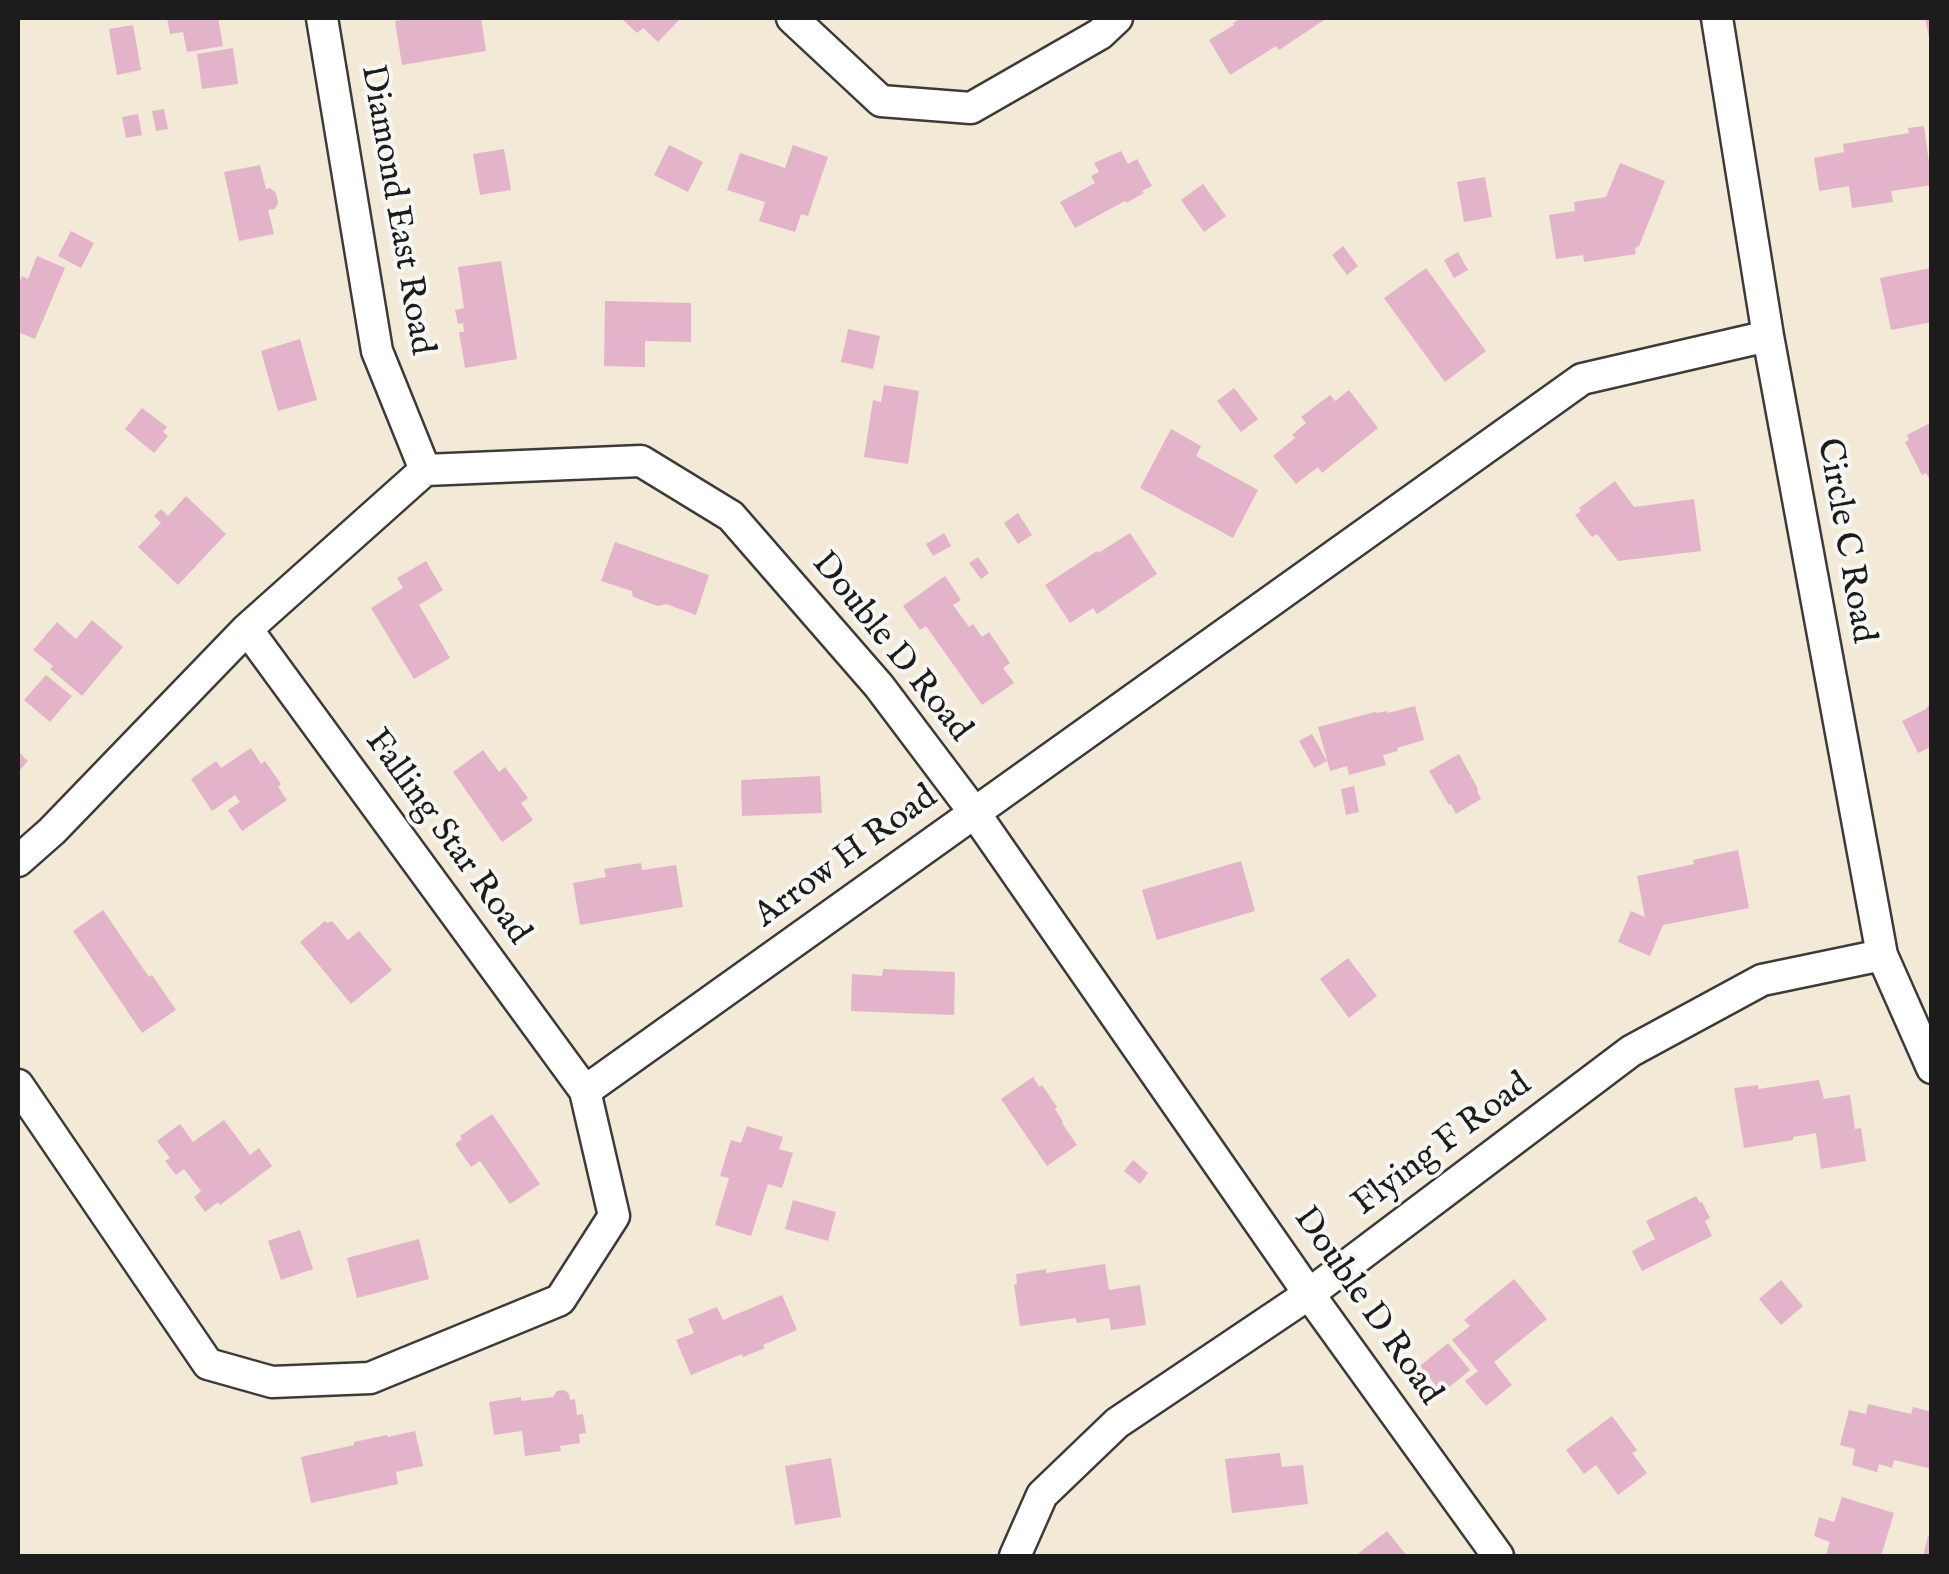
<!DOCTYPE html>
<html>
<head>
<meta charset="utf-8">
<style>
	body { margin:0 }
	#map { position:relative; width:1949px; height:1574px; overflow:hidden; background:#f3e9d7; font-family:"IM FELL English",serif }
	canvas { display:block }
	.frame { position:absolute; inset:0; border:20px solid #1c1c1c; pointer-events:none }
</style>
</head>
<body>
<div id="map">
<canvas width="1949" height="1574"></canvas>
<div class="frame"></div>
</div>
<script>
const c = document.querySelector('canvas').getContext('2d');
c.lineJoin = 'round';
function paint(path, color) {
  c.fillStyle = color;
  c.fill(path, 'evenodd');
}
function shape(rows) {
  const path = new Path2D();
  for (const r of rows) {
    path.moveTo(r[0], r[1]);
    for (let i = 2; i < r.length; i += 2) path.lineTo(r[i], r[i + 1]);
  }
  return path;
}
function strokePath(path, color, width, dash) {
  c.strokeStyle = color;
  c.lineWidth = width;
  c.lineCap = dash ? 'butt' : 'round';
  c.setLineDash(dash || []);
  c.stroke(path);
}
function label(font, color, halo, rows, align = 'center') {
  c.font = font + ' "IM FELL English",serif';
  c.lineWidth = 8;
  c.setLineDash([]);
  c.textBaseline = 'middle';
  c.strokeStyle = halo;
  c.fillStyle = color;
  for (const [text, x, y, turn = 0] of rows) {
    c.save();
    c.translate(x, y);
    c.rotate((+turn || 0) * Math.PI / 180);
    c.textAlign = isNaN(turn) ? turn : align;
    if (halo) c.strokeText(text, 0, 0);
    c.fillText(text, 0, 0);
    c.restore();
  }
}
paint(shape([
	[167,18,218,18,223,46,187,52,183,32,170,34],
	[417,18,481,18,486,51,402,65,395,21],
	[621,18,681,18,658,42,643,28,637,33],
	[1241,18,1327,18,1279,50,1276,46,1230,75,1209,40,1234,25,1233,23],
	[1925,18,1932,18,1932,42,1930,42],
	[133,25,141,70,117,75,109,29],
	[233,48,238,84,202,89,197,54],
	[164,109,168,129,156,131,152,111],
	[138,114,142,135,126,138,122,117],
	[1924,126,1932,185,1891,191,1893,202,1852,208,1849,186,1819,191,1814,158,1844,152,1843,144,1909,133,1908,128],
	[669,145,703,162,688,192,654,175],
	[793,145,828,157,808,216,801,214,795,232,759,221,765,202,727,190,740,153,785,168],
	[504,149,511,190,480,195,473,154],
	[1121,151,1128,164,1137,159,1152,186,1142,191,1144,193,1126,203,1125,201,1075,228,1060,202,1095,183,1091,176,1099,172,1094,163],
	[1620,163,1665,181,1639,246,1635,248,1636,254,1584,262,1583,255,1556,259,1549,215,1575,211,1574,202,1606,197],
	[260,165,266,189,270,188,276,193,278,203,275,209,268,210,274,234,239,241,224,172],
	[1485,177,1492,217,1464,222,1457,182],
	[1203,184,1226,216,1204,232,1181,200],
	[71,231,94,243,81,268,58,256],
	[1343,246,1358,266,1347,275,1332,255],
	[1458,252,1468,270,1454,278,1444,260],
	[37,256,65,268,35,339,18,332,18,287,22,276,28,279],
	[501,261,517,359,465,368,459,332,464,332,463,323,458,324,455,310,464,308,458,267],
	[1426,268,1486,351,1445,382,1384,298],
	[1931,268,1932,322,1891,330,1880,278],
	[605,301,691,303,691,342,645,341,645,367,604,366],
	[848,329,880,336,873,369,841,362],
	[300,339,317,400,278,411,261,351],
	[884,385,919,391,908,464,864,457,873,400,881,402],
	[1234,388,1258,419,1241,432,1217,401],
	[1349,390,1378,428,1322,473,1318,467,1296,484,1273,456,1295,438,1292,435,1306,423,1301,417,1330,395,1335,401],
	[142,408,167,427,163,432,168,436,154,453,125,429],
	[1932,422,1932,483,1926,473,1922,475,1905,442,1909,440,1907,435],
	[1171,429,1201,446,1196,456,1258,490,1233,538,1140,488],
	[1615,481,1634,507,1694,499,1701,551,1618,561,1597,534,1592,537,1575,515,1581,511,1579,508],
	[186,496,226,534,178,585,138,547,161,523,154,516,161,509,168,516],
	[1018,513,1032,535,1018,544,1004,523],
	[944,533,951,546,933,556,926,544],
	[1130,533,1157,574,1097,614,1093,608,1070,623,1045,585,1097,551,1098,553],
	[615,542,709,575,696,615,666,604,658,606,633,597,632,591,601,581],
	[978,557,989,573,981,579,969,563],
	[426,561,443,590,419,605,450,658,414,679,371,608,403,588,397,578],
	[945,576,961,600,953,605,969,627,973,624,982,637,989,632,1010,663,1003,668,1014,683,982,705,926,626,920,630,903,606],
	[92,620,123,647,82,696,50,669,53,666,33,650,57,622,76,639],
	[46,675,72,696,50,722,24,700],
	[1932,701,1932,746,1918,753,1902,721,1926,709],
	[1415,706,1424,740,1397,748,1398,751,1383,755,1386,765,1349,775,1347,766,1330,771,1318,727,1375,712,1378,713,1387,711,1388,713],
	[1312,734,1327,761,1314,768,1299,741],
	[251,748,261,764,265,761,281,784,278,787,287,800,242,831,228,810,240,802,235,795,212,811,191,779,216,761,221,768],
	[483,750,499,772,505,767,528,798,521,803,533,820,502,842,453,772],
	[18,751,28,761,18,772],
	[1459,754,1478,789,1477,791,1481,799,1456,814,1451,804,1449,805,1429,771],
	[820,776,822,813,742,816,741,780],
	[1354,786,1359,812,1346,815,1341,789],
	[1738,850,1749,908,1663,925,1650,956,1618,942,1631,911,1645,917,1637,876,1694,864,1693,860],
	[1241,861,1255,911,1157,940,1142,890],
	[641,863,642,870,676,865,683,907,580,925,573,883,606,877,604,869],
	[103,910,149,977,152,975,176,1010,142,1033,73,931],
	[325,921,327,923,332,921,348,940,359,931,392,970,351,1004,300,942],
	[1348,958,1377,996,1349,1018,1320,979],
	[883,969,955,972,954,1015,851,1011,852,974,882,976],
	[1033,1077,1039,1087,1042,1085,1057,1107,1055,1109,1063,1122,1062,1123,1077,1145,1047,1166,1001,1099],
	[1819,1080,1824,1099,1850,1095,1855,1129,1861,1128,1866,1161,1821,1169,1816,1133,1793,1137,1793,1140,1744,1148,1734,1088,1758,1085,1758,1089],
	[492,1114,540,1184,510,1204,480,1161,471,1167,455,1144,462,1139,460,1136],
	[224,1120,250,1155,259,1148,272,1166,220,1205,218,1202,205,1212,194,1197,201,1191,184,1169,176,1175,165,1161,170,1158,157,1141,180,1124,193,1142],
	[747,1126,783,1137,779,1149,793,1153,782,1188,768,1184,751,1236,715,1225,729,1178,720,1176,731,1140,741,1143],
	[1133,1160,1148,1173,1140,1184,1124,1171],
	[1696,1196,1700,1203,1702,1202,1710,1218,1705,1221,1712,1236,1642,1271,1632,1251,1655,1239,1646,1221],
	[793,1200,836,1212,828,1241,785,1229],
	[300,1230,313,1269,281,1280,268,1241],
	[419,1239,429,1279,357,1298,347,1258],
	[1105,1264,1109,1290,1140,1285,1146,1325,1111,1330,1109,1318,1077,1323,1076,1318,1020,1326,1014,1285,1017,1284,1016,1274,1046,1269,1046,1273],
	[1514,1279,1547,1319,1494,1362,1512,1385,1486,1406,1465,1381,1478,1371,1452,1340,1470,1326,1464,1320],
	[1781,1280,1803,1306,1781,1325,1759,1299],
	[782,1295,797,1330,763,1345,765,1348,743,1357,742,1354,691,1375,676,1340,694,1333,688,1319,717,1307,723,1320],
	[1448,1343,1470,1370,1442,1393,1420,1366],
	[564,1390,569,1394,570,1400,575,1399,577,1415,583,1414,586,1433,579,1434,580,1443,560,1446,561,1451,525,1456,522,1431,494,1435,489,1402,521,1397,521,1401,553,1397,557,1391],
	[1868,1404,1911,1414,1913,1407,1932,1412,1932,1469,1894,1460,1892,1468,1879,1464,1877,1472,1852,1465,1855,1449,1840,1445,1849,1410,1866,1414],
	[1612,1416,1637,1450,1632,1453,1647,1473,1618,1495,1596,1465,1584,1474,1566,1450],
	[415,1431,423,1466,396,1472,398,1484,311,1503,301,1457,354,1445,354,1442,387,1435,388,1437],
	[1280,1453,1282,1467,1303,1465,1308,1504,1232,1513,1225,1459],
	[831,1458,841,1517,795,1525,785,1466],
	[1842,1497,1894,1513,1881,1556,1835,1556,1826,1554,1830,1542,1814,1536,1819,1517,1834,1522],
	[1387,1531,1407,1556,1355,1556],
	[1928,1536,1932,1537,1932,1556,1923,1556]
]), '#e3b3ca');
const minor = shape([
	[322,18,377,351,425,470],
	[792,18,881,101,971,108,1100,34,1117,18],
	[1717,18,1768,336,1882,955,1932,1068],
	[247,629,585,1091],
	[18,861,52,831,247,629,425,470,641,461,731,516,879,686,974,812,1309,1294,1498,1556],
	[18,1085,208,1364,272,1382,370,1378,560,1300,614,1216,585,1091,1582,379,1768,336],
	[1015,1556,1042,1495,1117,1423,1309,1294,1631,1051,1762,980,1882,955]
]);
strokePath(minor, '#3c3b38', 35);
strokePath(minor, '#fff', 30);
label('35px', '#1c1c1c', '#f6f6f2', [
	["Diamond East Road",395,210,80],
	["Circle C Road",1844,541,80],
	["Double D Road",890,648,51],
	["Falling Star Road",446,838,54],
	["Arrow H Road",847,858,-36],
	["Flying F Road",1443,1146,-37],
	["Double D Road",1366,1307,55]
]);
</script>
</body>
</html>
